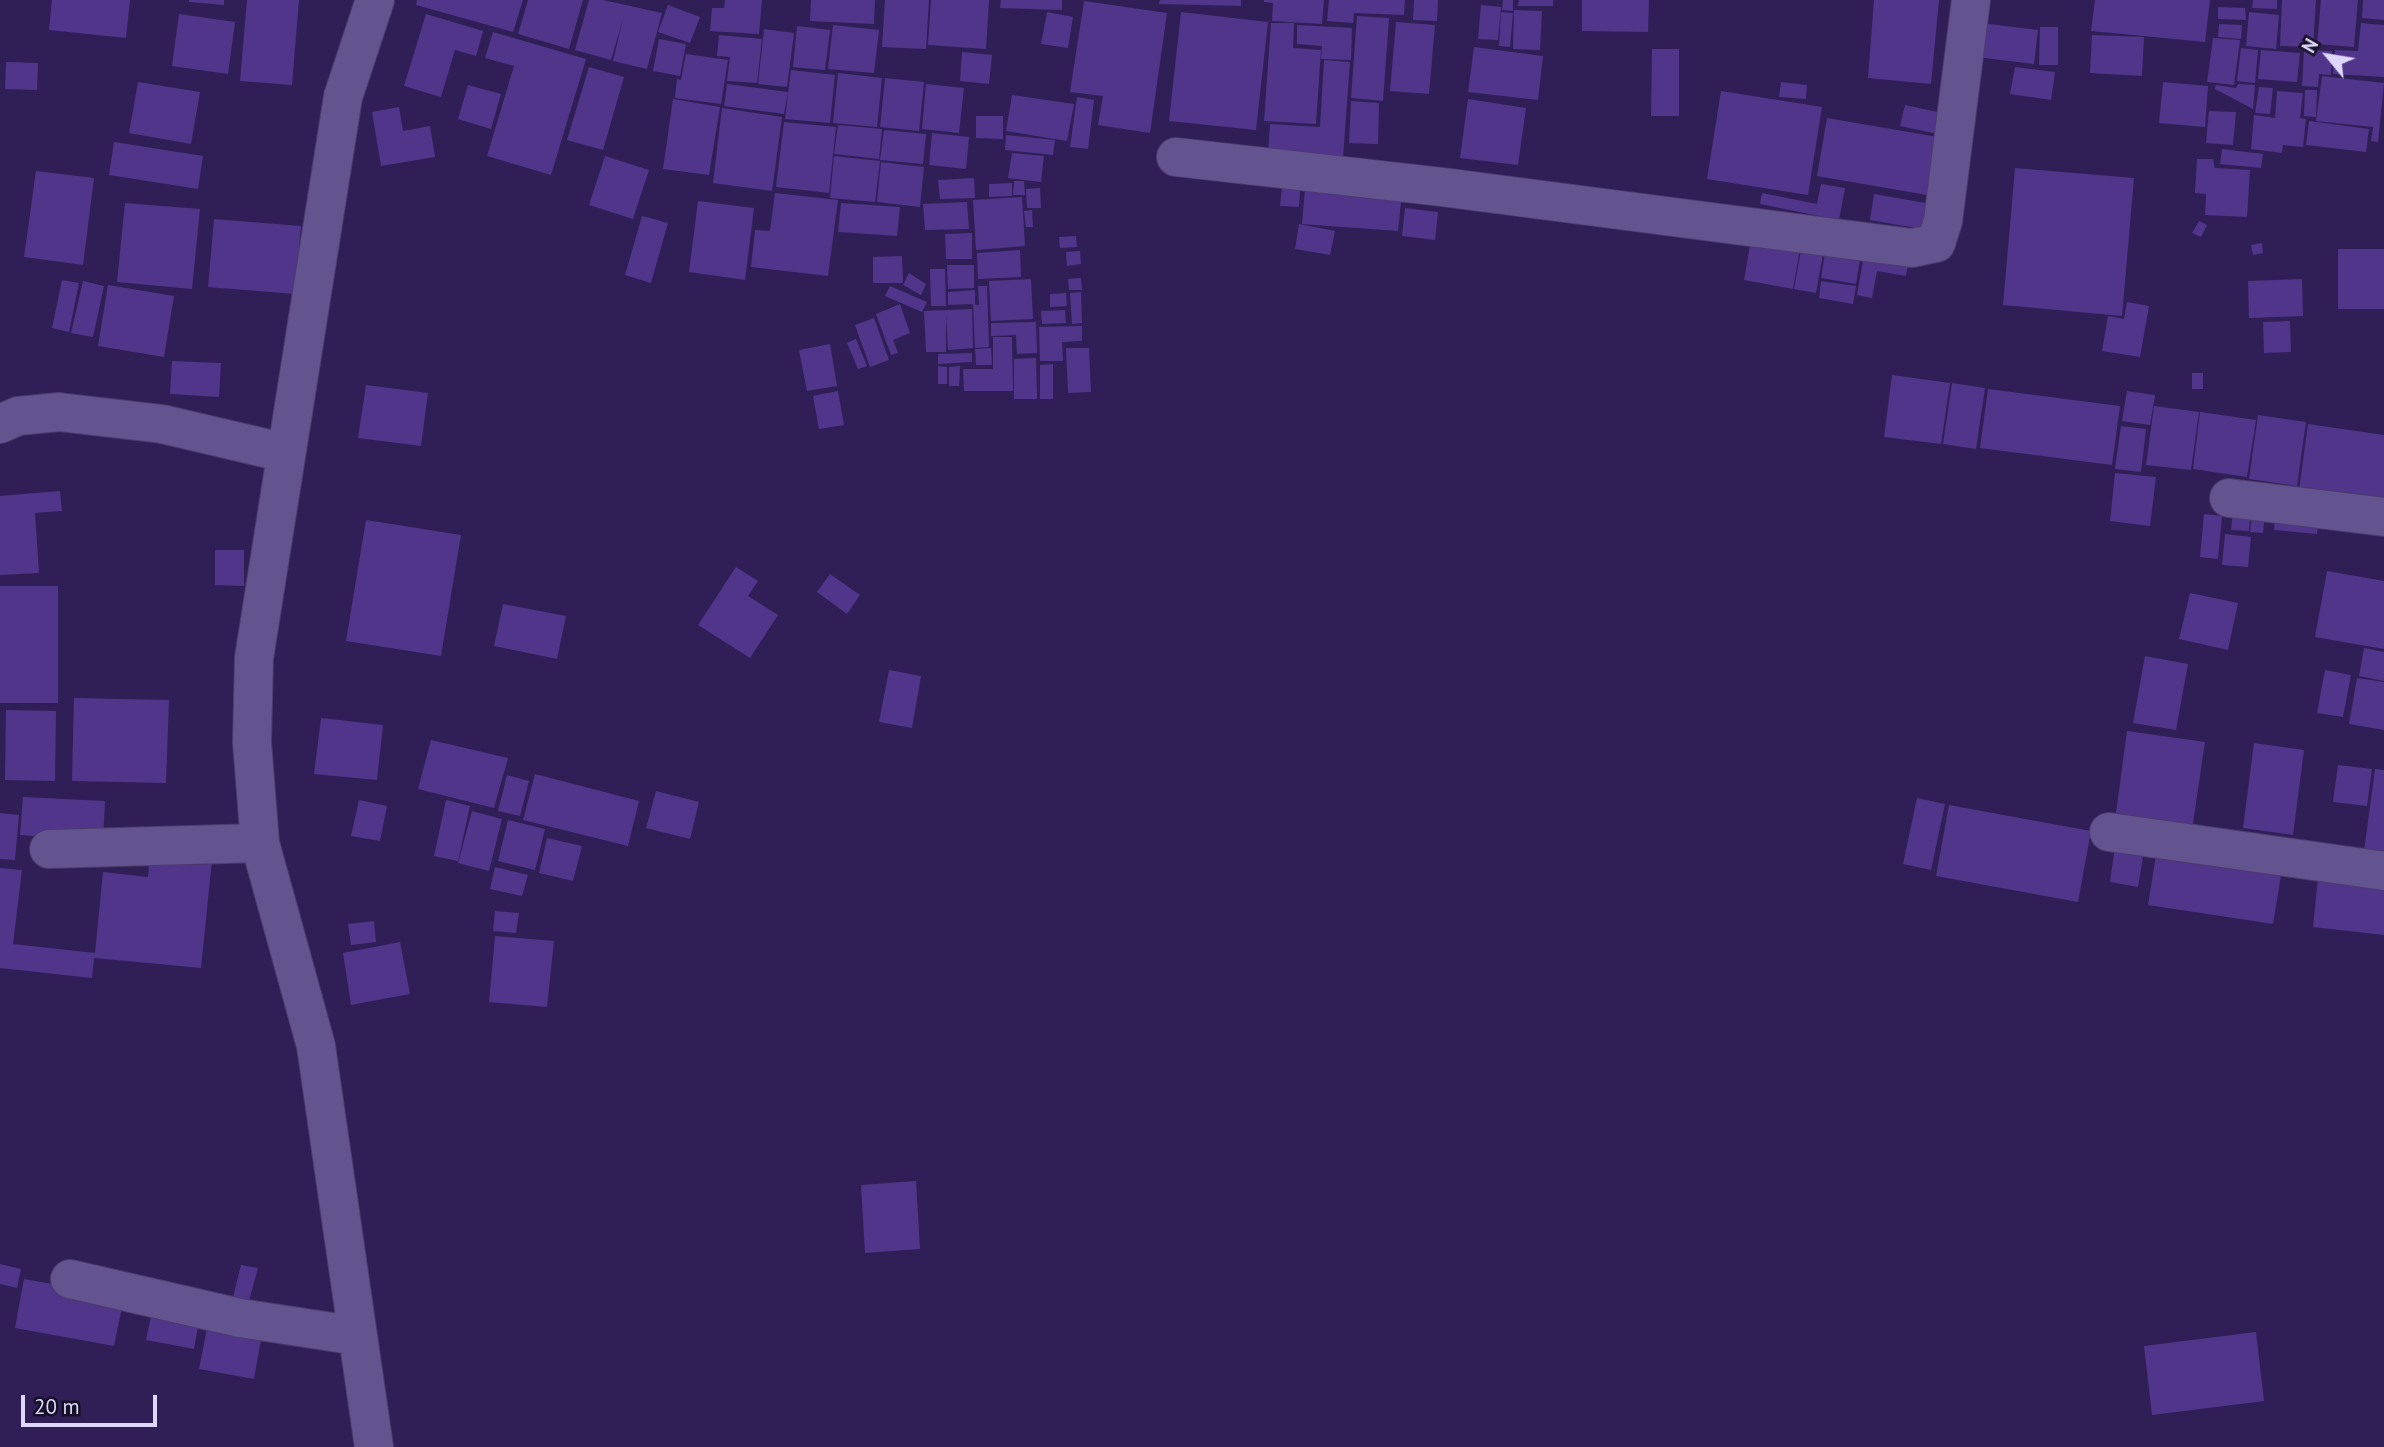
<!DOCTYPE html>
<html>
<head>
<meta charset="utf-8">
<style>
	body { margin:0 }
	#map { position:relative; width:2384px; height:1447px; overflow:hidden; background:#301f56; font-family:"PT Sans",sans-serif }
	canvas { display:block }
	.north { position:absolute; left:2293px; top:21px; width:70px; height:70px; -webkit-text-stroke:5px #160f27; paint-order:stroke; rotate:300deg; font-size:19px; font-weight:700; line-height:28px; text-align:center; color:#ded7fa }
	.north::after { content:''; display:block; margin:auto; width:24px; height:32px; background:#ded7fa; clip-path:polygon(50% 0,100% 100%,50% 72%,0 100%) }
	.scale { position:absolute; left:21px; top:1395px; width:136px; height:32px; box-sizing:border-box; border:4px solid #ded7fa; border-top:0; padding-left:9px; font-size:21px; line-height:24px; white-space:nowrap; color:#ded7fa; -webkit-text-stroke:5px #160f27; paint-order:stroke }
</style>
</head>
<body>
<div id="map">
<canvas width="2384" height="1447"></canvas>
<div class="north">N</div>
<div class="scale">20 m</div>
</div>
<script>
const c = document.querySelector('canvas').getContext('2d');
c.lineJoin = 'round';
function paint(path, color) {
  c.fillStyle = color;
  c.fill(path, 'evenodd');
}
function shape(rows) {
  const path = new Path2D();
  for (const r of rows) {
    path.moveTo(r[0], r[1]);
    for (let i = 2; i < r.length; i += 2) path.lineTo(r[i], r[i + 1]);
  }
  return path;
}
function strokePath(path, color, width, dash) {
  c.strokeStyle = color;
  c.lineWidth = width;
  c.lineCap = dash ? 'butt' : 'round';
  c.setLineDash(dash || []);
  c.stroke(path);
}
paint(shape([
	[52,0,130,0,126,38,49,30],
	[189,0,224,0,224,5,189,2],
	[247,0,299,0,292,85,240,81],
	[417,0,523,0,513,32,416,5],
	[528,0,583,0,569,49,518,34],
	[589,0,603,0,662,13,647,69,613,61,623,19,611,60,575,50],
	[725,0,762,0,759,34,710,31,712,8,724,8],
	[811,0,875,0,874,24,810,21],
	[885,0,929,0,926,49,882,47],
	[931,0,989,0,986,49,928,45],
	[1001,0,1062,0,1062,10,1000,8],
	[1160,0,1241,0,1241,6,1159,4],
	[1264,0,1324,0,1322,24,1272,21,1273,3,1264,2],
	[1329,0,1405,0,1404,15,1354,13,1353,23,1327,21],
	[1414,0,1438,0,1437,21,1413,20],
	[1503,0,1513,0,1513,11,1502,10],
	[1519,0,1553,0,1553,6,1518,6],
	[1582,0,1649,0,1648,32,1582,31],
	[1874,0,1939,0,1931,84,1868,78],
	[2095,0,2210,0,2205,42,2091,31],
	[2253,0,2277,0,2277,9,2252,8],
	[2282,0,2316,0,2313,47,2280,46],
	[2321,0,2358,0,2354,47,2317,44],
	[2363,0,2384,0,2384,20,2362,18],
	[1084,1,1167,13,1150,133,1098,125,1103,96,1070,92],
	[668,5,700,17,690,43,658,32],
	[1481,5,1501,7,1498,40,1478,39],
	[2218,7,2245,8,2246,20,2218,19],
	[1514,10,1542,11,1540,50,1513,49],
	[1047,12,1073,17,1068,48,1041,44],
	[1181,12,1268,22,1256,130,1169,121],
	[1501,12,1513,13,1510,47,1499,46],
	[2249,12,2279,15,2276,49,2246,46],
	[179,14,235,22,228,74,172,66],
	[426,14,483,31,476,56,455,50,441,97,404,86],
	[1357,16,1389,18,1383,101,1351,98],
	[1396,22,1435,25,1429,94,1390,91],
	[1271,23,1294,23,1293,48,1321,50,1316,124,1264,121],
	[1981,23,2038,30,2034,64,1976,57],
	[2361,23,2384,25,2384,77,2333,74,2335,50,2358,51],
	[2219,24,2242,25,2241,39,2218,37],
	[833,25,879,30,874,73,828,69],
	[1297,25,1352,28,1351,60,1321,59,1322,46,1297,44],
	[797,26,830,30,825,70,793,67],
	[2040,27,2058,27,2058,65,2039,65],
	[764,29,794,33,787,87,758,84],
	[493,32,586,59,551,175,487,156,514,66,485,58],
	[719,35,762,39,757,83,727,81,730,57,717,56],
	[2092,35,2144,37,2142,76,2090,73],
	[2213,38,2240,40,2234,85,2207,82],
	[659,39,686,44,680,76,653,71],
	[1474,47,1543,56,1538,100,1468,92],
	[2241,48,2258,50,2255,83,2237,81],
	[1652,49,1679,49,1679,116,1651,116],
	[2261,50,2300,53,2297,82,2258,79],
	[2304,50,2332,51,2331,75,2319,74,2318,87,2302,86],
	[962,52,992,55,989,84,960,81],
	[686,54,728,60,721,104,675,98,677,79,681,80],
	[1324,60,1350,62,1343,158,1268,154,1270,124,1320,127],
	[6,62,38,63,37,90,5,89],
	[589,67,624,77,603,150,567,140],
	[2015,67,2055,72,2051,100,2010,94],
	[791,70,835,75,830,123,785,119],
	[838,73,882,78,877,127,833,123],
	[2322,76,2384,83,2378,142,2371,141,2373,127,2316,121],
	[885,78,924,82,919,131,880,127],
	[138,82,200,92,191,144,129,133],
	[1781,82,1807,85,1806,99,1779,97],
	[2163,82,2208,86,2205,127,2159,123],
	[727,84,788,92,784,114,724,106],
	[926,84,964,88,959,133,922,129],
	[2238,84,2255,85,2253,109,2215,89,2216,85,2236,88],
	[468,85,501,94,491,129,458,119],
	[2259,87,2273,88,2270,114,2255,113],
	[2305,90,2317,90,2316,117,2304,116],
	[1721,91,1822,107,1808,195,1707,179],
	[2277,91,2303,93,2300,118,2306,119,2303,147,2283,145,2282,153,2251,149,2254,115,2275,118],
	[1012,95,1074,104,1067,141,1006,131],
	[1077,97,1094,100,1088,149,1070,147],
	[673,99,720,107,709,175,663,169],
	[1468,99,1526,108,1518,165,1460,158],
	[1351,101,1379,103,1378,144,1349,143],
	[1905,105,1942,113,1938,134,1900,126],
	[399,107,403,131,430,126,435,157,381,166,372,112],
	[722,108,782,117,772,191,713,183],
	[2209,111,2236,112,2233,145,2206,143],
	[976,116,1003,116,1003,139,976,138],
	[1827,118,1938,137,1927,195,1817,176],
	[2309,121,2369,129,2366,152,2306,145],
	[784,122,836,127,829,193,776,187],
	[838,125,882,129,879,159,834,154],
	[884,130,926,134,923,164,880,160],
	[932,133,969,137,966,169,929,165],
	[1006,135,1055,140,1053,155,1005,150],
	[114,142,203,156,198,189,109,175],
	[2222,149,2263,154,2261,168,2220,164],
	[1012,153,1044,156,1041,182,1008,178],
	[605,156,649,170,633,219,589,205],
	[834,156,880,161,875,202,830,198],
	[2197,159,2213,159,2215,168,2250,170,2247,217,2205,215,2206,194,2195,193],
	[881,162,924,167,920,207,877,202],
	[2015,168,2134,178,2122,316,2003,305],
	[36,171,94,178,83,265,24,257],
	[1306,176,1403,184,1398,231,1302,224],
	[1283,177,1301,179,1299,207,1280,206],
	[974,178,975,198,940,199,938,180],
	[1014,181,1024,181,1025,195,1013,195],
	[1012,183,1012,196,989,197,989,184],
	[1821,184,1845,188,1839,220,1760,204,1762,193,1817,204],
	[1040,188,1041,208,1027,208,1026,189],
	[775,193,838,200,828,276,751,267,755,230,770,231],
	[1874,194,1937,205,1933,231,1870,220],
	[1022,197,1025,246,976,250,973,200],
	[698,201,754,208,745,280,689,272],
	[967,202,969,229,925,230,923,204],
	[125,203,200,209,192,289,117,282],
	[841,203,900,207,897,236,838,232],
	[1405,208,1438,212,1435,240,1402,236],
	[1032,210,1033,227,1026,227,1024,211],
	[642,216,668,223,651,283,625,275],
	[214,219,301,226,295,294,208,287],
	[2199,221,2207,225,2201,237,2192,233],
	[1299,224,1335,231,1330,255,1295,249],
	[972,233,972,259,946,259,945,234],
	[1752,234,1801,243,1793,289,1744,280],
	[1076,236,1077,247,1060,248,1059,237],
	[1803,239,1825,243,1816,293,1794,289],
	[1827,241,1862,246,1856,284,1821,278],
	[1866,243,1910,251,1906,276,1877,271,1872,298,1857,295],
	[2262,243,2263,253,2253,255,2251,245],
	[2338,249,2384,249,2384,309,2338,309],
	[1020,250,1021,277,978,279,977,253],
	[1080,251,1081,264,1067,266,1066,252],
	[902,256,903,283,873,283,873,257],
	[947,265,974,265,974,288,948,289],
	[930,269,945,269,946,306,931,306],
	[909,273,926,284,921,295,903,285],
	[1081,278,1082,290,1069,290,1068,279],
	[1031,279,1033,319,991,321,989,281],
	[2302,279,2303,316,2249,318,2248,281],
	[62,280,79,283,69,332,52,328],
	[83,281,104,286,93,337,71,333],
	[1821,281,1856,286,1853,304,1819,298],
	[108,285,174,296,164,357,98,346],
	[890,286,927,302,922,312,885,296],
	[978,286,987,286,989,347,975,348,973,304,979,305],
	[975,290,975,304,948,305,948,292],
	[1081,292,1082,323,1072,324,1070,293],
	[1066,293,1067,306,1050,307,1050,294],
	[2127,302,2149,306,2140,357,2102,351,2108,316,2124,319],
	[900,304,910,333,893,340,898,353,891,355,876,314],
	[972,309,973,348,948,350,946,314,946,352,926,352,924,311],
	[1065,310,1066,323,1042,324,1041,311],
	[874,318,889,360,870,367,855,325],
	[2290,321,2291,352,2264,353,2263,322],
	[1036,322,1037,353,1017,354,1016,335,991,336,991,323],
	[1082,326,1082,341,1062,342,1063,361,1040,361,1039,327],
	[993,337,1012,337,1013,391,964,391,963,369,993,369],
	[856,339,867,366,858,369,847,343],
	[830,344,837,386,807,391,799,350],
	[991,348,992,365,976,365,975,349],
	[1066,348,1089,348,1091,392,1068,393],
	[972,353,972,362,938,364,938,354],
	[1036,358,1037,399,1014,399,1014,359],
	[172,361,221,363,219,397,170,394],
	[1053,364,1053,399,1040,399,1040,365],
	[938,366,947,367,947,384,938,384],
	[960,366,959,386,949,386,949,367],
	[2192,373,2203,373,2203,389,2192,389],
	[1892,375,1950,383,1941,444,1884,437],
	[1952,383,1985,388,1976,449,1943,444],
	[366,385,428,393,421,446,358,438],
	[1988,389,2120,406,2112,465,1980,448],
	[838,391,844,425,819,429,813,396],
	[2127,391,2155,395,2150,425,2122,421],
	[2154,406,2199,412,2191,470,2146,465],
	[2200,412,2256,420,2247,477,2193,469],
	[2258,415,2306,422,2297,486,2249,479],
	[2308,424,2384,435,2384,501,2299,490],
	[2121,426,2146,429,2141,472,2115,469],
	[2115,473,2156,477,2150,526,2110,521],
	[60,491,62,511,35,513,39,573,0,575,0,496],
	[2234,500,2251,503,2249,531,2231,530],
	[2253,503,2266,503,2263,533,2250,532],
	[2276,510,2319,515,2317,534,2274,530],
	[2204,514,2222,516,2218,559,2200,557],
	[366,520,461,535,441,656,346,641],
	[2225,534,2251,537,2248,567,2222,565],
	[215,550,244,550,244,586,215,585],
	[736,567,758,581,748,596,778,615,750,658,698,625],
	[2327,571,2384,581,2384,649,2315,637],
	[830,574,860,595,847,614,817,592],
	[0,586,58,586,58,703,0,703],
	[2190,593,2238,603,2228,650,2179,639],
	[503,604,566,616,557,659,494,646],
	[2364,648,2384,652,2384,681,2359,676],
	[2145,656,2188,664,2176,730,2133,723],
	[889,670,921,676,912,728,879,722],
	[2325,670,2351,675,2343,717,2317,713],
	[2357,678,2384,682,2384,730,2349,724],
	[74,698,169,700,166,783,72,781],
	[6,710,56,711,55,781,5,780],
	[321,718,383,725,377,780,314,774],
	[2127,731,2205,742,2192,830,2115,820],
	[431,740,508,758,494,808,418,789],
	[2254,743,2304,750,2293,835,2243,828],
	[2338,765,2372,769,2367,806,2333,802],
	[2375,769,2384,770,2384,854,2364,851],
	[535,774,639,801,628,846,523,820],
	[507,775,529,781,520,816,498,811],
	[656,791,699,802,690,839,646,828],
	[23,797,105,801,103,841,20,835],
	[1917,798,1945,804,1931,870,1903,864],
	[359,800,387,806,380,841,351,836],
	[446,800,470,806,458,861,434,856],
	[1949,805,2091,831,2078,902,1936,876],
	[472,811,502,819,489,871,458,863],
	[0,813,19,815,15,860,0,859],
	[508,820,545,829,535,870,498,861],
	[547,838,582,846,573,881,539,873],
	[2116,839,2145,845,2138,887,2110,882],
	[2158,843,2283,863,2273,924,2148,905],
	[150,854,212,860,201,968,94,958,92,978,0,968,0,868,22,870,13,944,95,953,103,872,148,877],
	[495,867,528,875,522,896,490,889],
	[2319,868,2384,876,2384,935,2313,927],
	[495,911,519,913,516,933,493,931],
	[374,921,376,942,351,945,348,924],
	[495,936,554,941,547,1007,489,1002],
	[400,942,410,994,351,1005,343,953],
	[916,1181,920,1249,865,1253,861,1185],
	[0,1264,21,1269,17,1288,0,1284],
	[241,1265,258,1268,249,1301,233,1297],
	[24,1279,124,1297,114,1346,15,1328],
	[153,1307,200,1315,194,1349,146,1340],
	[209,1318,263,1328,254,1379,199,1369],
	[2256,1332,2264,1401,2152,1415,2144,1346]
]), '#50358b');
const minor = shape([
	[1176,157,1442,187,1912,248,1936,243,1943,221,1971,0],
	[0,424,18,416,59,412,162,424,286,453],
	[2229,498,2384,517],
	[2109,832,2384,871],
	[49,849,260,843],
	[70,1279,240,1318,358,1336],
	[374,1447,316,1046,260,843,252,742,254,658,343,97,375,0]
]);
strokePath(minor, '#4c3b6c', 40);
strokePath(minor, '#635490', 38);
</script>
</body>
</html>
